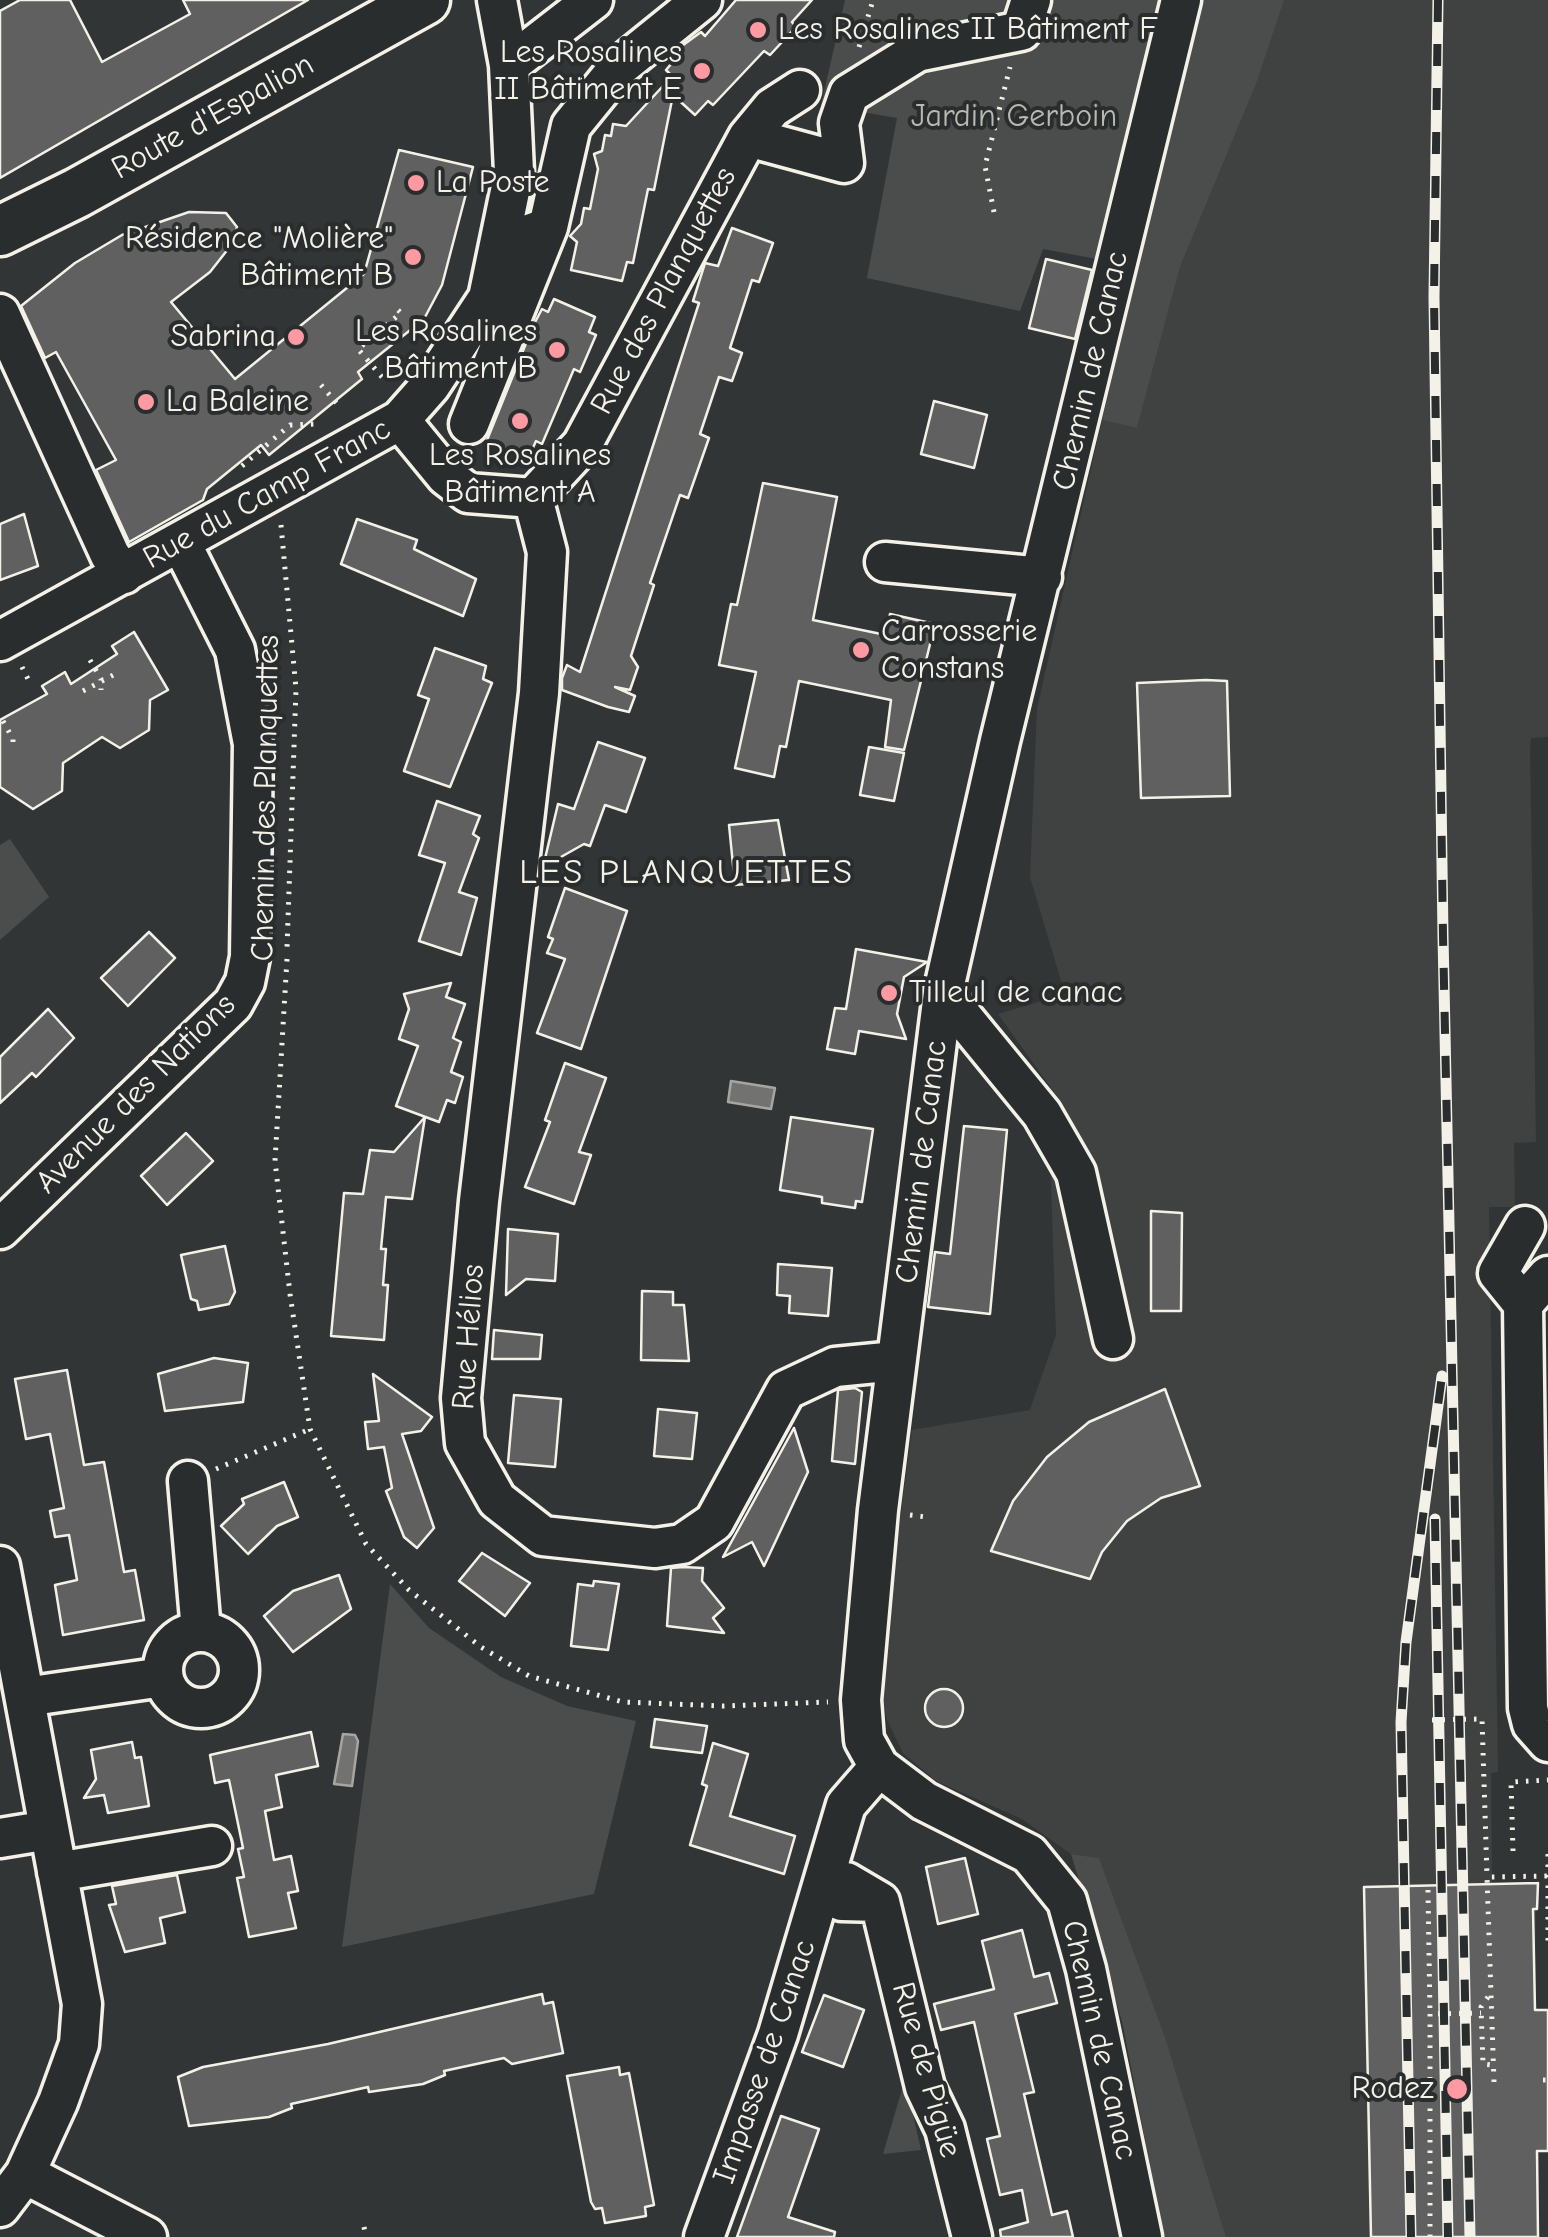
<!DOCTYPE html>
<html>
<head>
<meta charset="utf-8">
<style>
	body { margin:0 }
	canvas { display:block; background:#323535 }
</style>
</head>
<body>
<canvas width="1548" height="2237"></canvas>
<script>
const c = document.querySelector('canvas').getContext('2d');
c.lineJoin = 'round';
function paint(path, color) {
  c.fillStyle = color;
  c.fill(path, 'evenodd');
}
function shape(rows) {
  const path = new Path2D();
  for (const r of rows) {
    if (r.length === 3) {
      path.moveTo(r[0] + r[2], r[1]);
      path.arc(r[0], r[1], r[2], 0, 2 * Math.PI);
      continue;
    }
    path.moveTo(r[0], r[1]);
    for (let i = 2; i < r.length; i += 2) path.lineTo(r[i], r[i + 1]);
  }
  return path;
}
function strokePath(path, color, width, dash) {
  c.strokeStyle = color;
  c.lineWidth = width;
  c.lineCap = dash ? 'butt' : 'round';
  c.setLineDash(dash || []);
  c.stroke(path);
}
function label(font, color, halo, rows, align = 'center') {
  c.font = font + ' "Comic Neue",sans-serif';
  c.lineWidth = 8;
  c.setLineDash([]);
  c.textBaseline = 'middle';
  c.strokeStyle = halo;
  c.fillStyle = color;
  for (const [text, x, y, turn = 0] of rows) {
    c.save();
    c.translate(x, y);
    c.rotate((+turn || 0) * Math.PI / 180);
    c.textAlign = isNaN(turn) ? turn : align;
    if (halo) c.strokeText(text, 0, 0);
    c.fillText(text, 0, 0);
    c.restore();
  }
}
paint(shape([
	[1284,0,1548,0,1548,737,1531,738,1530,751,1536,1142,1514,1143,1515,1207,1489,1207,1498,1772,1491,1773,1492,1883,1536,1883,1535,2009,1548,2009,1548,2151,1537,2152,1538,2237,1226,2237,1166,2040,1099,1858,1071,1854,1022,1819,936,1781,903,1753,887,1720,879,1679,912,1430,1030,1410,1056,1335,1050,1154,1027,1127,1059,1099,998,1014,1065,994,1030,877,1037,709,1102,420,1137,428,1180,267,1256,84]
]), '#404242');
paint(shape([
	[845,0,1162,0,1097,259,1043,249,1020,311,867,278,897,118,821,105],
	[1202,0,1284,0,1256,84,1180,267,1137,428,1102,420],
	[10,839,49,897,0,940,0,845],
	[390,1584,429,1628,501,1677,567,1706,636,1721,594,1894,342,1947],
	[1071,1854,1099,1858,1166,2040,1226,2237,1164,2237,1122,2021],
	[905,2079,921,2150,883,2154]
]), '#4b4d4c');
const water = shape([
	[731,1081,775,1088,771,1109,728,1102,731,1081],
	[343,1734,355,1735,358,1741,352,1786,334,1784,343,1734]
]);
paint(water, '#727370');
strokePath(water, '#a6a5a0', 2.5);
const building = shape([
	[20,0,70,0,102,62,190,14,183,0,308,0,0,178,0,11,20,0],
	[736,0,812,0,792,22,796,27,770,55,764,51,713,105,708,101,695,115,673,95,654,190,648,189,633,263,627,262,622,281,571,270,577,242,570,236,581,224,584,208,590,209,598,169,594,154,602,151,605,135,611,136,613,124,626,126,663,86,670,74,666,70,677,57,675,51,701,32,705,36,736,0],
	[399,150,473,167,442,285,424,319,358,372,362,379,269,455,261,445,207,489,203,500,129,542,96,470,116,460,56,352,45,358,21,306,75,263,122,235,189,212,226,213,237,227,232,244,210,272,171,302,235,379,364,274,399,150],
	[732,228,773,243,759,282,752,280,730,348,742,353,732,381,719,377,700,434,709,438,688,498,680,495,650,583,654,585,631,656,638,667,630,690,615,687,635,696,629,712,608,707,562,690,562,678,567,665,580,672,699,303,693,301,705,263,718,266,732,228],
	[1046,259,1092,270,1075,339,1029,328,1046,259],
	[554,299,595,317,589,332,596,335,580,372,574,369,542,444,536,441,528,459,487,440,533,326,542,309,548,312,554,299],
	[934,401,987,415,974,468,921,454,934,401],
	[763,483,837,497,813,620,886,635,890,614,935,624,904,750,885,747,891,700,799,681,786,747,780,746,774,777,735,768,756,672,719,665,731,604,737,605,763,483],
	[24,514,38,566,0,580,0,524,24,514],
	[357,519,417,540,414,549,476,579,463,616,341,564,357,519],
	[134,632,168,690,150,700,149,730,120,748,102,737,63,763,62,791,33,809,0,787,0,720,47,694,42,686,65,672,71,684,117,654,112,646,134,632],
	[435,648,486,666,483,679,492,683,450,787,404,771,429,699,418,695,435,648],
	[1206,680,1227,681,1230,796,1141,798,1137,683,1206,680],
	[598,742,645,758,626,812,605,805,590,846,584,844,543,867,558,804,574,809,598,742],
	[869,747,904,753,894,801,860,795,869,747],
	[437,801,480,816,473,834,479,838,459,892,477,898,461,955,419,941,445,863,419,855,437,801],
	[778,820,789,880,735,885,729,825,778,820],
	[565,888,627,911,581,1049,537,1033,565,959,547,953,553,939,548,937,565,888],
	[149,932,175,958,128,1006,101,978,149,932],
	[856,949,927,962,904,977,897,1014,906,1039,859,1031,855,1054,827,1049,835,1008,846,1009,856,949],
	[451,983,446,997,465,1004,453,1038,461,1042,451,1072,463,1077,455,1103,447,1100,439,1122,396,1106,418,1046,399,1039,409,1009,404,994,451,983],
	[48,1009,74,1038,36,1077,32,1073,0,1103,0,1057,48,1009],
	[565,1063,606,1078,579,1152,591,1155,574,1204,525,1187,550,1122,545,1120,565,1063],
	[425,1117,412,1199,386,1197,381,1249,386,1249,383,1285,388,1285,384,1340,331,1336,344,1193,363,1194,370,1150,394,1152,425,1117],
	[791,1117,873,1129,862,1202,856,1201,855,1208,822,1203,822,1197,780,1190,791,1117],
	[964,1126,1007,1130,990,1314,928,1307,935,1252,950,1254,964,1126],
	[186,1133,213,1161,167,1205,141,1176,186,1133],
	[1151,1211,1182,1213,1181,1311,1151,1311,1151,1211],
	[508,1229,558,1234,555,1281,526,1279,506,1295,508,1229],
	[225,1246,235,1292,229,1304,199,1310,197,1301,191,1299,181,1255,225,1246],
	[778,1264,832,1268,828,1316,789,1313,790,1296,777,1295,778,1264],
	[642,1291,673,1292,673,1305,684,1305,689,1361,641,1360,642,1291],
	[494,1330,542,1335,540,1359,492,1359,494,1330],
	[214,1358,248,1363,243,1402,165,1411,158,1374,214,1358],
	[67,1370,84,1465,104,1462,124,1572,135,1570,144,1620,63,1635,55,1585,77,1580,69,1535,55,1537,50,1511,64,1508,50,1434,26,1439,15,1379,67,1370],
	[373,1374,432,1417,421,1431,402,1434,434,1528,417,1548,404,1537,386,1491,392,1488,384,1447,368,1449,365,1422,379,1421,373,1374],
	[855,1388,862,1392,855,1464,832,1461,838,1390,855,1388],
	[1165,1389,1200,1486,1161,1498,1127,1521,1102,1552,1090,1579,991,1551,1013,1501,1047,1457,1089,1422,1165,1389],
	[514,1395,561,1399,555,1467,508,1463,514,1395],
	[658,1409,697,1413,692,1459,654,1456,658,1409],
	[794,1428,808,1472,764,1566,752,1542,723,1557,794,1428],
	[284,1482,298,1517,277,1526,248,1554,221,1526,244,1504,242,1499,284,1482],
	[482,1553,530,1583,505,1616,459,1581,482,1553],
	[683,1567,703,1568,702,1581,724,1608,713,1618,724,1633,667,1626,671,1568,683,1567],
	[339,1575,351,1609,293,1652,264,1616,293,1591,339,1575],
	[594,1581,619,1584,608,1650,571,1646,578,1584,593,1586,594,1581],
	[944,1708,19],
	[655,1719,707,1726,702,1753,651,1747,655,1719],
	[311,1732,318,1766,276,1775,282,1807,265,1811,274,1860,291,1856,298,1891,288,1893,296,1928,249,1937,237,1878,244,1877,238,1849,243,1848,229,1780,215,1783,210,1755,311,1732],
	[132,1742,135,1758,141,1757,149,1806,108,1813,104,1795,84,1798,96,1779,91,1750,132,1742],
	[713,1743,748,1754,730,1816,795,1836,784,1874,690,1845,707,1786,702,1784,713,1743],
	[965,1858,978,1914,938,1924,926,1867,965,1858],
	[177,1875,185,1912,160,1918,165,1943,125,1952,109,1905,116,1904,112,1886,177,1875],
	[1538,1883,1537,1909,1533,1909,1535,2010,1548,2010,1548,2151,1537,2151,1538,2237,1371,2237,1364,1887,1538,1883],
	[1022,1930,1034,1977,1049,1973,1057,2003,1015,2014,1034,2092,1024,2094,1052,2215,1067,2211,1073,2237,1001,2237,1000,2230,1028,2222,1022,2190,1000,2195,987,2139,1000,2136,974,2022,941,2030,934,2004,994,1989,982,1941,1022,1930],
	[542,1994,544,2004,553,2002,563,2053,512,2064,504,2058,444,2071,445,2075,423,2084,369,2092,368,2087,291,2104,292,2108,269,2117,189,2126,178,2077,203,2067,328,2044,542,1994],
	[824,1995,864,2010,843,2067,802,2052,824,1995],
	[619,2067,620,2075,629,2073,654,2205,645,2207,646,2216,605,2223,602,2208,595,2209,591,2202,567,2076,619,2067],
	[781,2116,819,2129,788,2217,835,2232,834,2237,737,2237,781,2116]
]);
paint(building, '#5f605f');
strokePath(building, '#f4f1e8', 2.5);
const minor = shape([
	[509,65,593,0],
	[748,137,844,163,839,123,849,94,917,52,1021,31,1031,0],
	[499,245,548,227,571,126,619,67,702,0],
	[0,314,110,555,124,574],
	[400,420,446,476,468,493,533,498],
	[469,424,548,227],
	[533,498,547,552,539,693,479,1201,461,1398,465,1443,497,1500,543,1536,655,1548,682,1544,714,1522,786,1390,835,1367,896,1361],
	[533,498,582,445,748,137,772,108,800,90],
	[885,562,1042,577],
	[0,641,400,420,430,386,488,298,514,172,509,65,497,0],
	[943,993,1042,1114,1076,1173,1113,1339],
	[0,1229,233,1004,245,982,250,957,253,744,235,650,181,543],
	[1548,1276,1523,1304,1528,1708,1532,1724,1548,1742],
	[1523,1304,1498,1273,1525,1226],
	[188,1481,201,1631],
	[0,1566,82,2004,79,2044,58,2102,25,2174,0,2207],
	[201,1670,38],
	[25,1697,163,1677],
	[0,1838,49,1830],
	[57,1872,212,1846],
	[846,1882,880,1902,842,1901,823,1886,846,1882],
	[880,1902,925,2087,945,2129,972,2237],
	[25,2174,147,2237],
	[704,2237,778,2034,846,1805,879,1767],
	[1142,2237,1086,1969,1067,1901,1029,1854,924,1801,879,1767,864,1740,861,1700,878,1510,943,993,1000,741,1181,0]
]);
const major = shape([
	[0,231,77,193,425,0]
]);
strokePath(minor, '#f4f1e8', 45);
strokePath(major, '#f4f1e8', 55);
strokePath(shape([
	[859,47,873,0],
	[994,212,985,166,1010,67],
	[382,377,358,349,401,313,398,310],
	[321,385,340,407],
	[242,466,290,425,314,424],
	[281,525,296,689,287,948],
	[90,660,101,679,101,690],
	[22,667,29,681],
	[83,691,119,672],
	[3,721,13,739,13,749],
	[287,959,275,1161,290,1294,310,1429,366,1544,409,1590,481,1647,529,1676,623,1702,723,1706,828,1702],
	[216,1469,310,1429],
	[910,1515,926,1517],
	[1432,1720,1482,1719,1487,1876],
	[1513,1851,1511,1782,1548,1780],
	[1548,1854,1548,1946],
	[1428,1890,1430,2014],
	[1488,1997,1481,2007,1483,2064,1491,2065],
	[1543,2080,1548,2080],
	[1494,2082,1487,1877,1547,1876],
	[364,2227,366,2237],
	[1430,2237,1430,2014,1481,2013]
]), '#f4f1e8', 5, [2.5, 8]);
strokePath(minor, '#2a2d2e', 38);
strokePath(major, '#2a2d2e', 48);
const rail = shape([
	[1438,0,1434,297,1443,936,1470,2237],
	[1435,1519,1448,2237],
	[1411,2237,1401,1722,1406,1642,1442,1376]
]);
strokePath(rail, '#f4f1e8', 11);
strokePath(rail, '#2a2d2e', 8, [22]);
for (const [x, y, r, color] of [
	[758,30,10,"#ff9aa2"],
	[702,71,10,"#ff9aa2"],
	[416,183,10,"#ff9aa2"],
	[413,257,10,"#ff9aa2"],
	[296,337,10,"#ff9aa2"],
	[557,350,10,"#ff9aa2"],
	[146,402,10,"#ff9aa2"],
	[520,421,10,"#ff9aa2"],
	[861,650,10,"#ff9aa2"],
	[889,993,10,"#ff9aa2"],
	[1457,2089,12,"#ff9aa2"]
]) {
  const dot = new Path2D();
  dot.arc(x, y, r, 0, 2 * Math.PI);
  c.fillStyle = color;
  c.fill(dot);
  strokePath(dot, '#2a2d2e', 4);
}
label('32px', '#f4f1e8', '#2a2d2e', [
	["Les Rosalines II Bâtiment F",778,30],
	["Les Rosalines",682,53,"right"],
	["II Bâtiment E",682,90,"right"],
	["La Poste",436,183],
	["Résidence \"Molière\"",393,239,"right"],
	["Bâtiment B",393,276,"right"],
	["Les Rosalines",537,332,"right"],
	["Bâtiment B",537,369,"right"],
	["Sabrina",276,337,"right"],
	["La Baleine",166,402],
	["Les Rosalines",520,456,"center"],
	["Bâtiment A",520,493,"center"],
	["Carrosserie",881,632],
	["Constans",881,669],
	["Tilleul de canac",909,993],
	["Rodez",1434,2089,"right"]
], 'left');
label('32px', '#f4f1e8', '#2a2d2e', [
	["Route d'Espalion",213,117,-29],
	["Rue des Planquettes",664,291,-62],
	["Chemin de Canac",1091,371,-77],
	["Rue du Camp Franc",267,494,-29],
	["Chemin des Planquettes",266,798,-89],
	["Avenue des Nations",136,1094,-45],
	["Chemin de Canac",922,1162,-83],
	["Rue Hélios",469,1337,-86],
	["Chemin de Canac",1099,2040,77],
	["Impasse de Canac",765,2062,-71],
	["Rue de Pigüe",926,2070,74]
]);
label('32px', '#b9b8b1', '#2a2d2e', [
	["Jardin Gerboin",1014,117]
]);
c.letterSpacing = '2.5px';
label('35px', '#f4f1e8', '#2a2d2e', [
	["LES PLANQUETTES",687,873]
]);
c.letterSpacing = '0px';
</script>
</body>
</html>
